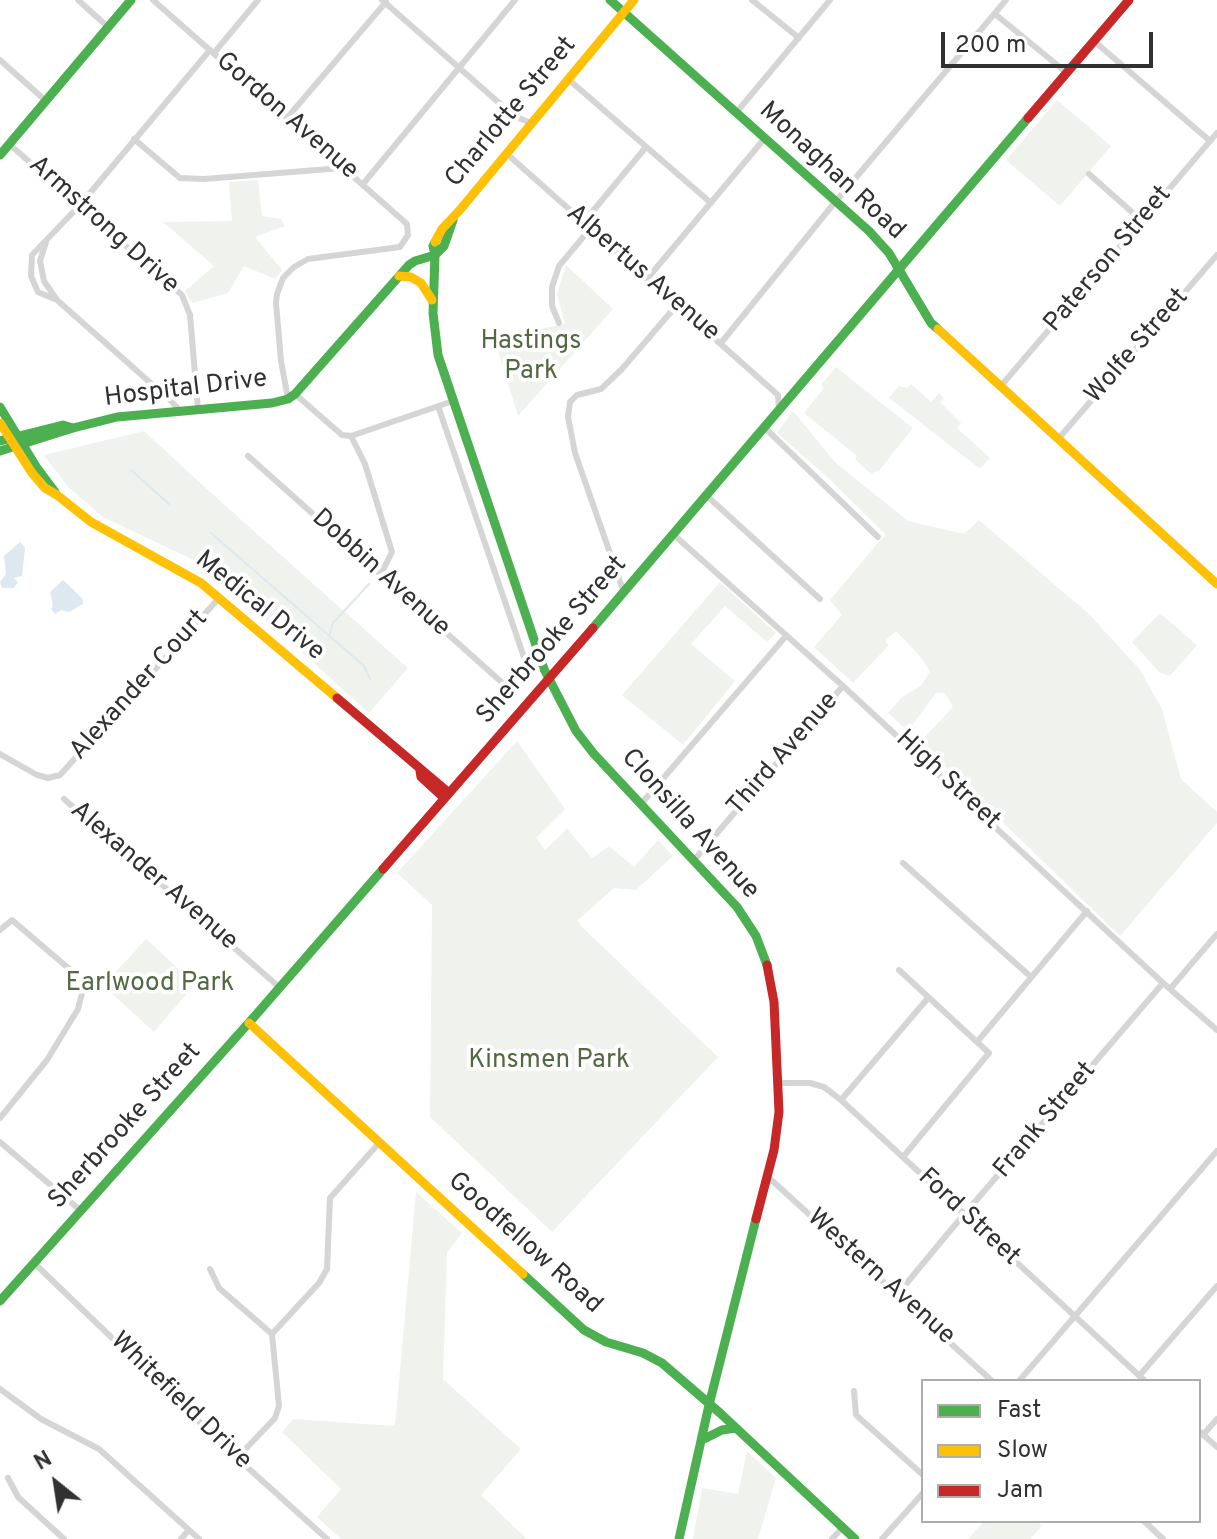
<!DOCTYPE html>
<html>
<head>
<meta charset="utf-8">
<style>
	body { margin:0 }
	#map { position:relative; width:1217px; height:1539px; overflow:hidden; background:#fff; font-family:Overpass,sans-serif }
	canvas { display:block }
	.legend { position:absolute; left:921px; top:1379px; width:280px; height:144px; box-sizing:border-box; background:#fff; border:2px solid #adadad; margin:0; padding:10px 14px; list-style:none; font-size:24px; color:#313131 }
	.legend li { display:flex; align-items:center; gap:16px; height:40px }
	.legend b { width:40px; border:2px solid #adadad }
	.north { position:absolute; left:16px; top:1443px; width:80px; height:80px; -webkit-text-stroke:6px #fff; paint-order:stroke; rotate:330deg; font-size:22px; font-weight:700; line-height:32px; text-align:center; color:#313131 }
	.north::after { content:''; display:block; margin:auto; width:28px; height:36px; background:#313131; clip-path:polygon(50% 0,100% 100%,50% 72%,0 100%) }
	.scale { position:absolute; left:941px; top:32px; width:212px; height:36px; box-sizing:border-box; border:4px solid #313131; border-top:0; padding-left:10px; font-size:24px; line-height:28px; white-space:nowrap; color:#313131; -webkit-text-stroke:6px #fff; paint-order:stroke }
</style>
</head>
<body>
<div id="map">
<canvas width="1217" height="1539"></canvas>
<ul class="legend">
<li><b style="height:10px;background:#4caf50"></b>Fast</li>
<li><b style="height:10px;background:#ffc107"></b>Slow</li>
<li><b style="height:10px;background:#c62828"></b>Jam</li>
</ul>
<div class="north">N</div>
<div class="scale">200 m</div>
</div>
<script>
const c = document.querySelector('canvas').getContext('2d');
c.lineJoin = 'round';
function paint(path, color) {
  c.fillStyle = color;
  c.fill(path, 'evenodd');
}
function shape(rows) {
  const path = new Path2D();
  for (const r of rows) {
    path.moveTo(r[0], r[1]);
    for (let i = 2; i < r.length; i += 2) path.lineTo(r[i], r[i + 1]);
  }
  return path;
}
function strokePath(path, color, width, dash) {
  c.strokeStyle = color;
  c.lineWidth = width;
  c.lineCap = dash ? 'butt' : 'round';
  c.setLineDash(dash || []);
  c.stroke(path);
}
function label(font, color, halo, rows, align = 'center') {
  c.font = font + ' Overpass,sans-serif';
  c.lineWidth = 8;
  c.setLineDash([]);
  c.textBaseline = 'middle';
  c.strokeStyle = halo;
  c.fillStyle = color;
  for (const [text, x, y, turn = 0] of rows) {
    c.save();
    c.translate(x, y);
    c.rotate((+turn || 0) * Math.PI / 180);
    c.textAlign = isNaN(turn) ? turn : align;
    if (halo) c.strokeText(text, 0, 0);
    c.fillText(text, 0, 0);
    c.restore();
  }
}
paint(shape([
	[1057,100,1111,146,1060,206,1006,160],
	[258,180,262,216,281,219,285,226,255,237,282,270,275,279,244,266,228,293,192,303,185,291,214,266,163,222,232,221,229,182],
	[566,265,613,309,518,416,494,338,565,324,557,294],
	[836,367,913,428,878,472,876,471,872,475,855,459,857,456,804,413,824,388,821,385],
	[911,384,931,402,939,393,944,398,940,402,961,423,957,428,990,458,984,465,979,468,889,398,899,386,907,388],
	[793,411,836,463,908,521,964,534,979,520,1090,615,1140,670,1162,709,1181,779,1217,812,1217,823,1120,936,920,742,953,707,945,693,936,693,908,731,888,713,902,697,921,686,930,671,919,655,896,631,885,641,889,645,853,683,814,647,842,615,830,600,877,544,886,535,823,473,777,433],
	[144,431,209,491,408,668,369,713,206,566,103,517,68,487,44,455],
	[720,582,776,633,767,642,725,606,691,644,735,681,683,745,622,695],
	[1160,613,1197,645,1170,676,1159,672,1132,642],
	[517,741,565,809,536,838,545,850,567,829,592,858,609,846,634,867,658,840,673,856,636,890,614,888,578,920,581,926,718,1057,552,1232,430,1117,432,905,397,873],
	[146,939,195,984,154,1032,106,988,95,990,93,985,111,977],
	[416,1192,462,1233,447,1253,443,1379,521,1449,481,1495,527,1539,341,1539,317,1517,341,1489,282,1432,293,1419,395,1426],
	[747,1451,776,1478,758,1539,693,1539,702,1488,738,1494],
	[984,1521,1037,1521,1042,1526,1030,1539,968,1539]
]), '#f0f3ed');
paint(shape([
	[20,542,25,548,22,576,14,578,18,582,14,588,2,588,0,582,6,574,4,556],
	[63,580,83,599,83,604,69,612,61,610,55,614,51,609,53,606,50,592]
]), '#dde8f0');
strokePath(shape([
	[131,470,169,504],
	[211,533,364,666,370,679],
	[329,636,333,623,369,584]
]), '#dde8f0', 2);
strokePath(shape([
	[78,0,108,27],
	[153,0,407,224,408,235,400,247,308,259,294,267,283,278,277,294,276,303,281,361,288,399],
	[382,0,514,116,531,123],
	[752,0,799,38],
	[995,14,1067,73],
	[1094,41,1210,141],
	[214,53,258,0],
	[0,60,46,101],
	[568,79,711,203],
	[736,113,830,0],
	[287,118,386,2],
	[134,139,180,178,204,179,342,168],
	[9,144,182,295,190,315,198,409],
	[507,154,778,395,779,409],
	[1089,174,1142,221],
	[363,184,515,0],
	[583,223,646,147],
	[46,242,40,261,44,281,57,300,172,402,179,410],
	[647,279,765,138],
	[57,300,38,292,31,276,32,255,80,205,210,50],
	[559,323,552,306,552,287,559,266,590,229],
	[721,343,831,207,1006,0],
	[1000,387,1217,133],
	[295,394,342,435,351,436,453,401],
	[765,428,878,537],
	[351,436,365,464,392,552,381,574],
	[1059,438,1217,255],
	[248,456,507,687,514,689,521,683,527,666,438,406],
	[707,496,820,599],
	[674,535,843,686,1163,983,1217,1030],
	[624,593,575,453,568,417,570,402,577,395,601,389,622,369,676,306],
	[0,754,37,775,48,778,60,775,219,598],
	[64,799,279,987],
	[641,804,786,636],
	[694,860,843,686],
	[903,863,1031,977],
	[0,930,12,920,74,973,83,989,78,1009,47,1060,0,1118],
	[899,970,977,1042],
	[1170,989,1217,934],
	[779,1083,810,1083,824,1087,841,1100,1145,1381],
	[841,1100,928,998],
	[0,1142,81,1211],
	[903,1157,989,1053,977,1042,1087,911],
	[767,1176,992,1381],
	[34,1263,237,1458,327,1539],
	[210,1269,219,1288,272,1334],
	[899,1296,906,1284,949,1232,1163,983],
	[1139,1376,1217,1286],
	[1019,1381,1217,1151],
	[0,1389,41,1419,99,1449,199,1539],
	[854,1391,856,1415,923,1475],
	[1199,1431,1217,1447],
	[1203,1435,1217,1419],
	[237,1458,275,1418,279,1406,272,1334,319,1283,327,1269,330,1198,380,1142],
	[8,1478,18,1497,64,1539],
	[1144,1521,1163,1539],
	[181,1539,189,1530],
	[832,1539,842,1528],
	[882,1539,923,1493]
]), '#d5d5d5', 6);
strokePath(shape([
	[610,0,869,231,889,253,931,323,938,329],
	[0,155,131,0],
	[435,242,433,246,435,255,433,313,438,355,544,669,576,731,594,754,737,907,756,936,767,965],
	[0,407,37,468,55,492],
	[0,441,63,425,73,428],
	[0,451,73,428,117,417,272,403,288,399,295,394,409,265,415,261,435,255,444,246,453,220],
	[593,628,1028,118],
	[523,1274,584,1330,606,1342,643,1353,662,1363,720,1413,855,1539],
	[0,1301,254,1017,383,869],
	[702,1440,722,1430,736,1428],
	[679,1539,709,1405,756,1219]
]), '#4caf50', 9);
strokePath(shape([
	[435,242,442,229,459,211,634,0],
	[399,276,411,277,421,283,432,300],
	[938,329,1217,584],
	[0,423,32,473,45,488,57,495,91,522,201,583,337,698],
	[249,1023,523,1274]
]), '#ffc107', 9);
strokePath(shape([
	[1028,118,1129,0],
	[337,698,449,793],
	[420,771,421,777,444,798],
	[383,869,593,628],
	[756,1219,774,1150,779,1112,774,1002,767,965]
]), '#c62828', 9);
label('26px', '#313131', '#fff', [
	["Charlotte Street",512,113,-50],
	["Gordon Avenue",286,117,41],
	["Monaghan Road",831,172,43],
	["Armstrong Drive",103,226,42],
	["Paterson Street",1109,260,-50],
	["Albertus Avenue",642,274,41],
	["Wolfe Street",1138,347,-49],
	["Hospital Drive",186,390,-7],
	["Dobbin Avenue",380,574,42],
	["Medical Drive",259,607,39],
	["Sherbrooke Street",553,641,-49],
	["Alexander Court",140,686,-48],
	["Third Avenue",784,755,-49],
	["High Street",947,781,43],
	["Clonsilla Avenue",689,825,48],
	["Alexander Avenue",153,877,41],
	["Frank Street",1046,1121,-50],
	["Sherbrooke Street",126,1127,-48],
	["Ford Street",968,1218,43],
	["Goodfellow Road",524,1244,42],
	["Western Avenue",880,1278,42],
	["Whitefield Drive",180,1402,44]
]);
label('26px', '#526942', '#fff', [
	["Hastings",531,343],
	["Park",531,373],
	["Earlwood Park",150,985],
	["Kinsmen Park",549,1062]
]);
</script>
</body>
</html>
